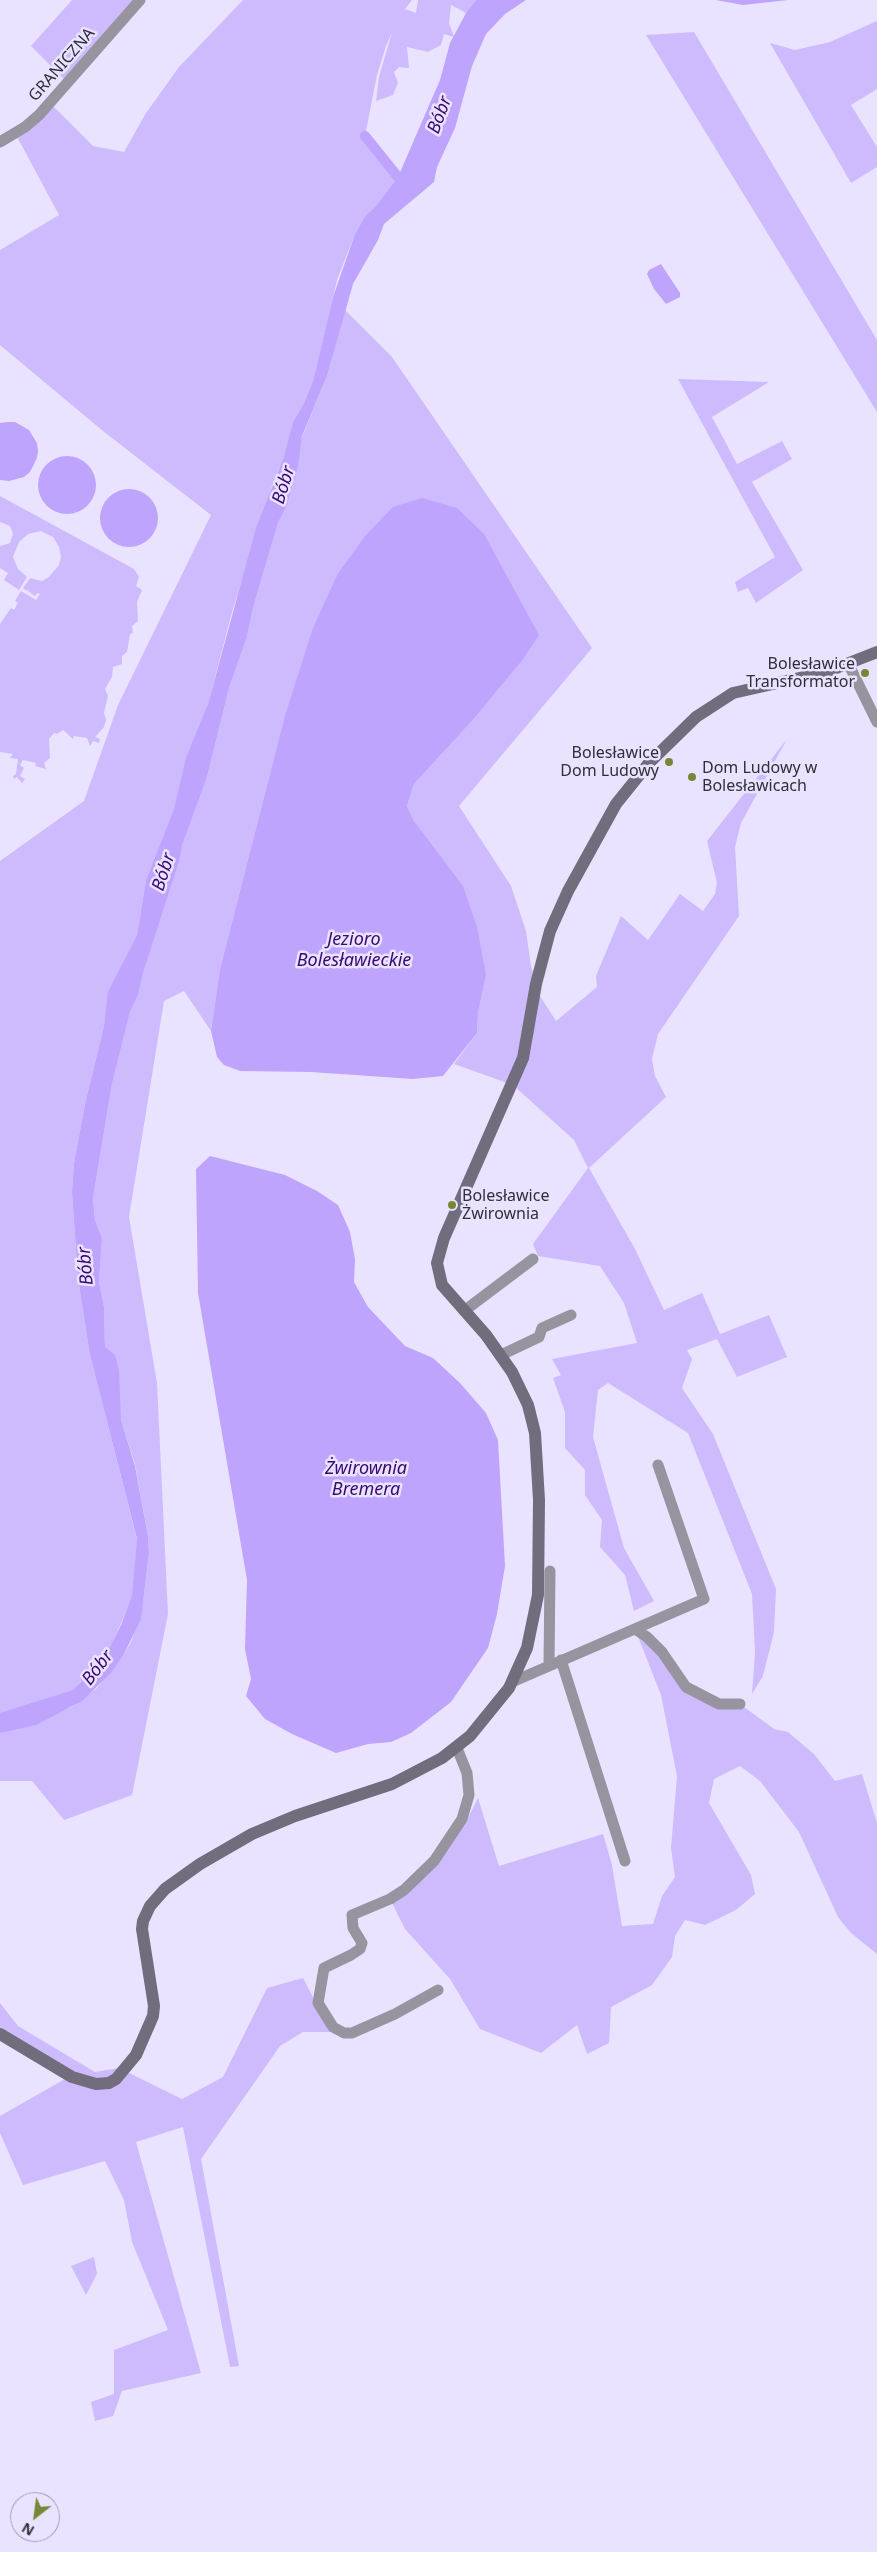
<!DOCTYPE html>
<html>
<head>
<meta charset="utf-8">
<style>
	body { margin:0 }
	#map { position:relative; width:877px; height:2552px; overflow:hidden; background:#eae3ff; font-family:"Noto Sans",sans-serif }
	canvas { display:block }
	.north { position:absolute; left:10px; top:2492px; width:50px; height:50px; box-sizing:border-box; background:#eae3ff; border:1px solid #a09baf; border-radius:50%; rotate:210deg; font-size:14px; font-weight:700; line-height:20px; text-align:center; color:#302e38 }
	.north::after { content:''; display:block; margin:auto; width:18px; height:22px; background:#768838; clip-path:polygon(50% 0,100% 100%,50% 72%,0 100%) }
</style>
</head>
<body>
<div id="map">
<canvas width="877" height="2552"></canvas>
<div class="north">N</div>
</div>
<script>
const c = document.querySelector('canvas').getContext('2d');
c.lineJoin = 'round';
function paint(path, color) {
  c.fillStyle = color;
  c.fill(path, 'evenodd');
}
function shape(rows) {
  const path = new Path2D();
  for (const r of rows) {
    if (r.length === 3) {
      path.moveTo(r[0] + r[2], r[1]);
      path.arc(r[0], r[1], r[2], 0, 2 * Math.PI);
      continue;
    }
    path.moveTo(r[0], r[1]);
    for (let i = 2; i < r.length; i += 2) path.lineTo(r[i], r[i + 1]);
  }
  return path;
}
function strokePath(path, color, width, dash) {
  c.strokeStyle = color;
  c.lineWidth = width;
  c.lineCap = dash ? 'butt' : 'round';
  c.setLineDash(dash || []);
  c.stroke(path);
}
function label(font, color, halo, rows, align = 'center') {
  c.font = font + ' "Noto Sans",sans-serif';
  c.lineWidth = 5;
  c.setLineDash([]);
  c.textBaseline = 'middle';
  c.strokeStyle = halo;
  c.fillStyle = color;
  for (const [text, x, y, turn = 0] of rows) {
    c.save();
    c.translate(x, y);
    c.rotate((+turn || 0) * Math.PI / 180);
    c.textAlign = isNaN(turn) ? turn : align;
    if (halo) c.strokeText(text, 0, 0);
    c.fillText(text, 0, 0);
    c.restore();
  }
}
paint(shape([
	[72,0,140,0,67,82,31,46],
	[243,0,412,0,405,9,416,13,418,0,476,0,466,13,451,5,449,23,454,37,444,34,441,45,428,52,407,47,409,68,399,67,394,72,398,83,393,95,376,101,379,77,392,32,386,46,377,75,365,136,398,177,375,207,365,216,355,234,337,280,313,381,304,403,293,422,285,457,273,483,232,612,208,704,174,810,146,880,137,935,109,992,104,1026,85,1104,74,1163,72,1192,78,1279,90,1355,137,1540,133,1596,110,1648,102,1663,90,1676,74,1690,0,1714,0,861,84,801,118,705,211,515,103,431,0,345,0,250,59,215,15,133,50,103,93,146,124,152,146,113,179,67],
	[877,21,877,89,851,105,877,147,877,167,851,183,770,43,795,50,830,42],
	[694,32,877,340,877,412,646,35],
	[345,310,392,357,592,648,459,806,511,886,526,931,531,966,540,996,556,1021,597,987,596,976,621,916,648,940,680,894,703,911,715,894,717,883,707,841,787,739,741,823,735,847,739,916,658,1034,652,1059,655,1076,666,1097,589,1168,635,1249,664,1310,702,1293,720,1334,769,1315,787,1357,737,1377,717,1339,687,1350,692,1359,682,1388,713,1434,776,1589,774,1632,763,1676,752,1694,755,1652,752,1594,688,1433,608,1383,598,1390,593,1437,624,1548,654,1601,634,1611,625,1575,600,1547,602,1520,585,1495,585,1470,565,1448,565,1412,553,1378,561,1375,552,1359,637,1343,624,1303,600,1266,538,1256,533,1244,588,1168,574,1140,513,1085,454,1064,477,1033,478,1013,486,975,427,840,414,821,407,806,414,784,472,721,521,662,337,575,314,628,285,715,220,969,211,1031,184,991,164,1001,129,1217,157,1383,168,1614,132,1795,64,1820,32,1781,0,1781,0,1733,72,1707,97,1688,123,1656,132,1640,143,1602,149,1553,148,1536,135,1464,121,1420,105,1347,104,1307,99,1282,102,1238,95,1220,93,1198,112,1084,130,1012,179,862,180,851,186,830,207,777,229,688,247,637,253,608,278,523,291,490,302,437,327,376],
	[678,379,769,382,712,417,737,464,782,441,792,459,752,482,803,570,756,603,748,588,738,592,735,582,775,557],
	[0,496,134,569,139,577,136,586,142,590,137,602,138,621,132,626,133,633,130,634,127,652,122,656,122,664,113,667,112,677,105,689,108,696,104,713,106,720,104,727,95,737,100,739,99,743,93,741,90,746,87,738,74,736,73,739,63,730,57,734,54,733,49,739,50,758,44,763,46,769,35,766,36,763,23,760,20,765,24,768,20,776,25,779,22,783,17,777,14,779,13,776,16,774,18,759,10,758,13,754,0,752,0,624,11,608,14,610,18,603,15,601,21,591,36,600,40,594,37,593,35,596,28,591,30,588,27,591,23,588,30,578,42,581,49,577,59,565,61,557,59,547,53,537,41,531,28,534,19,542,13,557,18,569,27,577,19,590,4,580,8,573,0,568,0,546,10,543,13,534,10,526,0,522],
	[635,1629,696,1694,740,1704,774,1729,788,1732,814,1754,835,1781,862,1774,877,1823,877,1954,851,1933,838,1917,799,1832,760,1781,740,1766,714,1779,709,1803,751,1875,755,1894,736,1910,705,1925,685,1920,675,1936,672,1957,652,1985,611,2007,609,2043,587,2054,577,2025,541,2053,480,2029,450,1979,405,1929,390,1899,467,1820,478,1798,499,1866,603,1834,612,1865,622,1926,653,1924,662,1896,675,1877,671,1848,677,1776,661,1695],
	[303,1978,331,2032,303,2032,280,2046,201,2159,239,2366,230,2367,183,2127,136,2142,201,2373,122,2391,113,2416,95,2421,91,2402,114,2394,114,2350,168,2330,132,2242,124,2200,105,2161,23,2185,0,2133,0,2116,65,2079,0,2040,0,2003,18,2026,95,2072,119,2068,182,2099,223,2077,267,1988],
	[94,2257,97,2274,86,2295,71,2266]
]), '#cdbbfe');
paint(shape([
	[476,0,526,0,505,14,486,34,472,66,455,128,437,167,434,182,384,224,378,240,353,284,327,376,302,436,298,466,287,504,278,523,253,608,247,637,229,688,207,777,182,845,179,862,143,973,138,994,130,1012,112,1084,93,1198,95,1220,102,1238,99,1282,104,1307,105,1347,115,1355,119,1370,121,1420,135,1466,148,1536,149,1553,141,1619,123,1656,110,1674,82,1701,36,1725,0,1733,0,1713,73,1690,102,1663,121,1625,132,1596,137,1539,90,1355,78,1279,72,1192,74,1163,85,1104,104,1026,108,992,137,935,146,880,174,809,186,758,208,704,256,528,284,457,293,422,304,403,313,381,333,297,355,234,365,216,375,207,398,177,440,80,450,43,466,13],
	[716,0,788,0,743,5],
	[661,264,680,293,680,297,666,304,654,289,647,274,649,270],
	[8,422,15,422,29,430,37,443,38,451,37,458,30,472,24,477,9,481,0,480,0,423],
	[67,485,29],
	[129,518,29],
	[422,498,457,508,484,534,539,635,521,662,472,721,414,784,407,806,414,821,463,886,477,927,486,975,478,1013,477,1033,443,1076,413,1079,311,1072,240,1071,224,1065,217,1057,211,1031,220,969,285,715,313,628,337,575,365,536,393,507],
	[210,1156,285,1175,317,1191,338,1205,350,1232,355,1259,354,1282,368,1307,405,1346,433,1358,460,1383,486,1413,498,1440,505,1566,497,1614,488,1648,451,1702,411,1733,391,1742,368,1744,336,1753,292,1734,265,1719,246,1696,251,1679,245,1649,247,1580,198,1293,196,1169]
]), '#bea4fd');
strokePath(shape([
	[365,136,398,177]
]), '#bea4fd', 10);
strokePath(shape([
	[0,142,25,127,39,115,140,0],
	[849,665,877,722],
	[464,1311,533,1259],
	[501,1355,539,1337,542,1328,571,1315],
	[635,1629,647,1637,662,1652,686,1687,719,1704,740,1704],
	[561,1660,625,1861],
	[549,1665,550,1571],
	[512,1682,704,1599,658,1465],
	[438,1990,395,2014,352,2033,344,2033,333,2027,318,2003,324,1968,351,1955,360,1949,362,1943,353,1928,352,1915,390,1899,404,1890,434,1861,462,1819,469,1795,467,1773,457,1748]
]), '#9794a0', 11);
strokePath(shape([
	[0,2034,72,2077,96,2084,109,2083,116,2079,136,2055,153,2016,154,2006,142,1929,143,1921,150,1906,165,1889,200,1864,252,1834,295,1816,392,1784,442,1758,470,1736,509,1688,527,1648,538,1595,539,1500,535,1433,528,1405,512,1372,486,1335,442,1285,437,1263,444,1238,523,1058,536,984,550,931,568,891,616,804,649,763,696,717,733,693,826,672,877,652]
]), '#716d7d', 12);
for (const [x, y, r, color] of [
	[865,673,5,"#768838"],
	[669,762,5,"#768838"],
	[692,777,5,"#768838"],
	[452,1205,5,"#768838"]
]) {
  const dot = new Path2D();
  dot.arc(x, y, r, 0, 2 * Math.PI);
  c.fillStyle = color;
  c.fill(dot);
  strokePath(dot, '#eae3ff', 2);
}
label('16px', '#302e38', '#eae3ff', [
	["GRANICZNA",62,65,-49]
]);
label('16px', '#302e38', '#eae3ff', [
	["Bolesławice",855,664],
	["Transformator",855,682],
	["Bolesławice",659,753],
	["Dom Ludowy",659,771],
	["Dom Ludowy w",702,768,"left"],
	["Bolesławicach",702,786,"left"],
	["Bolesławice",462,1196,"left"],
	["Żwirownia",462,1214,"left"]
], 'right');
label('italic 18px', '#3b0872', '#eae3ff', [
	["Bóbr",440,115,-70],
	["Bóbr",284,485,-73],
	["Bóbr",164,872,-72],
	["Jezioro",354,940],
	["Bolesławieckie",354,961],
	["Bóbr",86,1266,-95],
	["Żwirownia",366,1469],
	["Bremera",366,1490],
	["Bóbr",98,1668,-52]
]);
</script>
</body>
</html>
